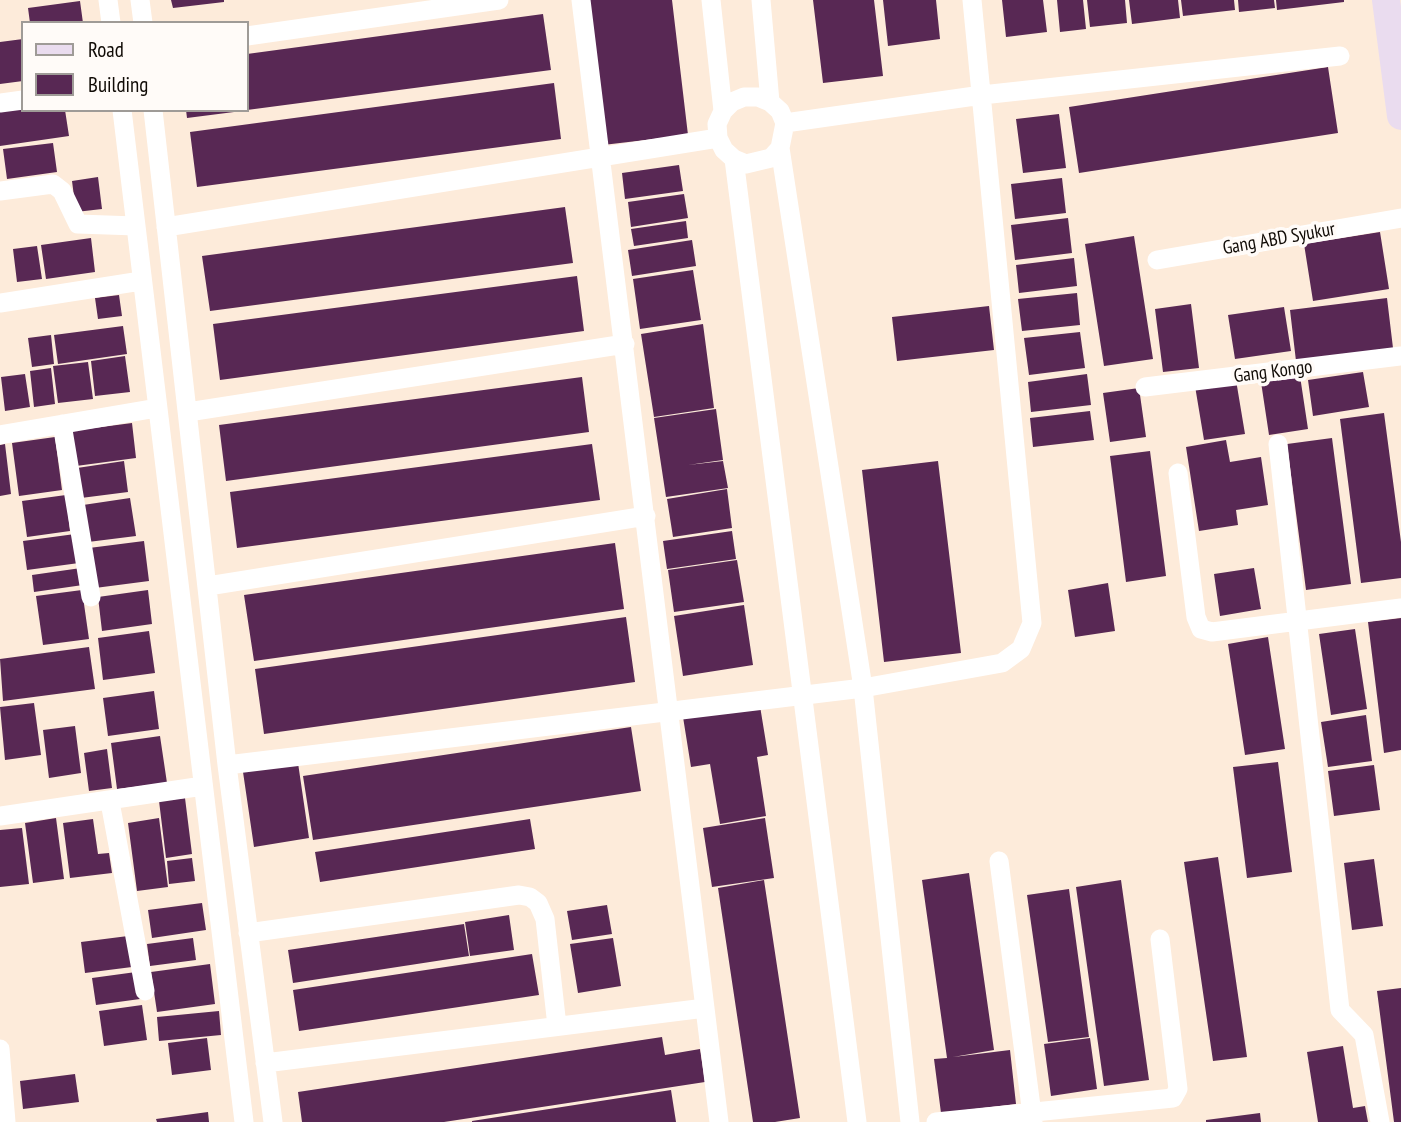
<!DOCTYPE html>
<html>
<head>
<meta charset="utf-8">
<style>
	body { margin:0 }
	#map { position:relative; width:1401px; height:1122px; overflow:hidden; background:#fdebda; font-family:"PT Sans Narrow",sans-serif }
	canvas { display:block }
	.legend { position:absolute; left:21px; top:21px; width:228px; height:91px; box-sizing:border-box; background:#fffbf8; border:2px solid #9f9b97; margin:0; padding:9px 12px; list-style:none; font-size:21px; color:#100b06 }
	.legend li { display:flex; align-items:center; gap:14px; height:35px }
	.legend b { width:35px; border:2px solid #9f9b97 }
</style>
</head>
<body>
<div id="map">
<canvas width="1401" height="1122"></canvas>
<ul class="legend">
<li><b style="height:9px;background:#eadcef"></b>Road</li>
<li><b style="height:19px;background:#582854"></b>Building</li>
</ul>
</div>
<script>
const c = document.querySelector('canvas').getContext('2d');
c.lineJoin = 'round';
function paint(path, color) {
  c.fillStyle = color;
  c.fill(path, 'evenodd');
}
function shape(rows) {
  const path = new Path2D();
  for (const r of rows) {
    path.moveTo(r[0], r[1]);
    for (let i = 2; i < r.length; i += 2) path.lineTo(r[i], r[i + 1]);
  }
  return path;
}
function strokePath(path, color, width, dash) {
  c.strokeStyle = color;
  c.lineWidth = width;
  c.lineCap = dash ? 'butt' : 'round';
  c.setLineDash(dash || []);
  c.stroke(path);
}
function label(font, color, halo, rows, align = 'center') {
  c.font = font + ' "PT Sans Narrow",sans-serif';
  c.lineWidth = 7;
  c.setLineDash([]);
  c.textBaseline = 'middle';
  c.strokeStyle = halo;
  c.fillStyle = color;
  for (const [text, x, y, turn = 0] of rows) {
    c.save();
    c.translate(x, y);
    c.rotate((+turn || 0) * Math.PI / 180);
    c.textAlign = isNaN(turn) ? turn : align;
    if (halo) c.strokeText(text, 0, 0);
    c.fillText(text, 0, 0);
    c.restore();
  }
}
paint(shape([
	[171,0,224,0,224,2,173,8],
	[586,0,672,0,688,135,603,145],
	[813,0,874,0,883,76,823,83],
	[883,0,936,0,940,39,888,46],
	[1002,0,1043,0,1047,32,1006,37],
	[1057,0,1083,0,1086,29,1060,32],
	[1087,0,1125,0,1127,23,1090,27],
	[1129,0,1178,0,1180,18,1132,24],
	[1181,0,1234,0,1235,10,1183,16],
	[1238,0,1274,0,1275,8,1239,12],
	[1276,0,1344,0,1344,2,1277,10],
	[80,1,83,23,30,23,28,8],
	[543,14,551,70,247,110,247,54],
	[23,39,23,81,0,84,0,42],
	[1328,67,1338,133,1079,173,1069,107],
	[554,83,561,139,197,187,190,132],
	[23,106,23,110,65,110,69,136,0,146,0,109],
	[186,110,233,110,234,112,187,118],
	[1059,114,1066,168,1023,173,1016,119],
	[53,143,57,172,7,179,3,149],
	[679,165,683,191,625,199,622,173],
	[98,177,102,209,76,212,72,181],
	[1062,178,1066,213,1015,219,1011,184],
	[684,194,688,218,631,227,628,202],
	[565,207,573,263,210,311,202,256],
	[1068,218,1072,253,1015,260,1011,225],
	[686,221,688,238,634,246,631,229],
	[1380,232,1389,289,1313,301,1304,244],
	[1134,236,1153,359,1104,366,1085,244],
	[91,238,95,272,46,279,41,245],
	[692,240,696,266,632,276,628,250],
	[37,246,42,279,17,282,13,249],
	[1074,258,1077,286,1019,293,1016,265],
	[693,270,701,320,640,329,633,279],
	[577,276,584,331,220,380,213,324],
	[1077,293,1080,325,1022,331,1018,299],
	[119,295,122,316,98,319,95,298],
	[1387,298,1393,348,1296,361,1290,310],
	[1191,304,1199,368,1163,372,1155,309],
	[989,306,994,350,897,361,892,317],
	[1284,307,1291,351,1235,359,1228,315],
	[703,324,714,408,654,417,641,334],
	[123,326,127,354,58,364,54,335],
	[1080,332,1085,368,1029,375,1024,338],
	[51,335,54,364,32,367,28,338],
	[125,356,130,392,95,396,91,361],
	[88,362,93,399,58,403,53,366],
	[51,368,55,404,34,407,30,371],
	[1363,372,1369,407,1313,416,1308,380],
	[25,374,30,407,5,411,1,377],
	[1087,374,1091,405,1031,412,1028,382],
	[1300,376,1308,429,1269,435,1261,382],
	[582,377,589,432,226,481,219,425],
	[1236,380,1245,434,1204,440,1195,386],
	[1139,388,1146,437,1110,442,1103,393],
	[716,409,723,460,688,465,723,461,728,488,666,497,654,418],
	[1090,411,1094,440,1033,447,1030,418],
	[1384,413,1401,542,1401,578,1361,583,1340,419],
	[132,423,136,458,76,466,71,431],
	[55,437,62,490,19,496,12,443],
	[1332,438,1351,584,1306,590,1287,444],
	[1226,440,1230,462,1261,457,1268,505,1236,510,1238,525,1199,531,1186,447],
	[5,444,11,494,0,496,0,445],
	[592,444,600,500,237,548,230,492],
	[1150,451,1166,576,1126,582,1110,456],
	[124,461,128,492,81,498,77,468],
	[938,461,961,653,884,662,862,470],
	[727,489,732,528,673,537,667,499],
	[66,495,70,531,27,537,22,501],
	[130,498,136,536,88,542,83,505],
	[732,531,736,559,667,569,663,541],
	[75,534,79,563,27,570,23,541],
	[144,541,149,581,95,588,89,548],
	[615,543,624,609,254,661,244,595],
	[737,560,744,602,674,612,668,570],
	[81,568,83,585,34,592,32,575],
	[1254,568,1261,609,1220,616,1214,574],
	[1108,583,1115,631,1075,637,1068,590],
	[82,590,89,639,43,645,36,596],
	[148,590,152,624,102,631,98,597],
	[744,605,753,665,683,676,674,616],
	[626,617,635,682,264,734,255,669],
	[1401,618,1401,750,1384,753,1368,622],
	[1355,629,1367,709,1331,715,1319,634],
	[149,631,155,673,103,680,98,638],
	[1268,637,1285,749,1245,755,1228,644],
	[89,647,95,689,3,701,0,659],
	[154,691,159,729,108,736,103,698],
	[34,703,41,755,5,760,0,707],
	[760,706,768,755,757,757,766,816,720,824,710,764,691,767,683,717],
	[1366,715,1372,761,1328,767,1321,722],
	[75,726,81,773,49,778,43,730],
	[631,727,641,791,313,840,303,776],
	[160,736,167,783,117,789,111,743],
	[107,749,112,788,89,791,84,753],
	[1278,762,1292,872,1247,878,1233,767],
	[298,763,309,838,254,847,243,772],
	[1374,765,1380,810,1334,816,1328,771],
	[185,798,192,854,166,858,159,801],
	[56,818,64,879,33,883,25,823],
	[159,818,168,887,137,891,128,823],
	[765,818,774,878,712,887,703,828],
	[93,819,98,854,109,853,112,873,70,878,63,823],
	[530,819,535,849,320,882,315,852],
	[22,828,29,884,0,887,0,830],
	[1218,857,1247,1057,1213,1061,1184,862],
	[192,858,195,881,169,884,167,861],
	[1374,859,1383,926,1352,930,1344,863],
	[969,873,994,1050,953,1057,1010,1050,1016,1104,941,1113,934,1059,947,1058,922,880],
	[764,880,800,1118,775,1122,753,1122,718,888],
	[1121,880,1149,1080,1104,1086,1076,887],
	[1069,889,1089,1037,1048,1042,1027,895],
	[202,903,206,930,152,938,148,910],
	[607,905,612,934,572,940,567,911],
	[509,915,514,950,470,956,465,922],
	[464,924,469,956,293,983,288,950],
	[128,936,132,967,85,973,81,942],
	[193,938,196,960,150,966,147,944],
	[613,938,621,986,578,993,570,944],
	[532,954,539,995,299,1031,293,990],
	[210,964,215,1004,157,1012,151,972],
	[136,972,140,999,96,1005,92,978],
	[1401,988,1401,1122,1394,1122,1377,991],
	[142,1005,147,1040,104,1046,99,1011],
	[219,1011,221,1035,159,1041,157,1017],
	[662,1037,665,1055,700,1049,705,1082,444,1122,302,1122,298,1092],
	[207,1038,211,1070,172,1075,168,1043],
	[1090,1038,1097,1089,1051,1096,1044,1044],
	[1343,1046,1353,1108,1365,1106,1368,1122,1318,1122,1307,1052],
	[75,1074,79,1102,23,1109,20,1081],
	[671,1090,676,1122,472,1122,472,1121],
	[208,1112,209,1122,157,1122,156,1119],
	[1260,1113,1261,1122,1206,1122,1206,1120]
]), '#582854');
strokePath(shape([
	[108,0,111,23],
	[140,0,143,23],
	[581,0,719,1122],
	[711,0,723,111,717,124,718,138,724,150,734,159,746,164,771,158,780,148,785,123,780,111,770,102,758,97,744,97,732,102,723,111],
	[761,0,770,102],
	[247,36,499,0],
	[0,103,23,100],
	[122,110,244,1122],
	[153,110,227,765,273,1122],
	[785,123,982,95,1340,56],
	[780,148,863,688,910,1122],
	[734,159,857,1122],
	[0,191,53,184,62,191,78,224,136,226],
	[166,227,718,138],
	[1157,260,1401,218],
	[0,303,141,281],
	[1145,387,1401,356],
	[188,412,625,344],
	[62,424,91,597],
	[0,435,157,408],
	[1278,444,1340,1010,1364,1035,1380,1122],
	[1178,473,1196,617,1201,629,1212,632,1401,608],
	[208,586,646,516],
	[227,765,863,688,1002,663,1021,649,1032,623,972,0],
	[110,802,145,991],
	[0,816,203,786],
	[999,861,1033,1122],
	[248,933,519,895,530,897,538,903,545,919,557,1026],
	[0,1049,6,1122],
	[265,1063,705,1008],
	[936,1122,1173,1098,1178,1089,1160,939]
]), '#fff', 19);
strokePath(shape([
	[1386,0,1401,116]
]), '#eadcef', 28);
label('19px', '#100b06', '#fffbf8', [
	["Gang ABD Syukur",1279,239,-10],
	["Gang Kongo",1273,372,-7]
]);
</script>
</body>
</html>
